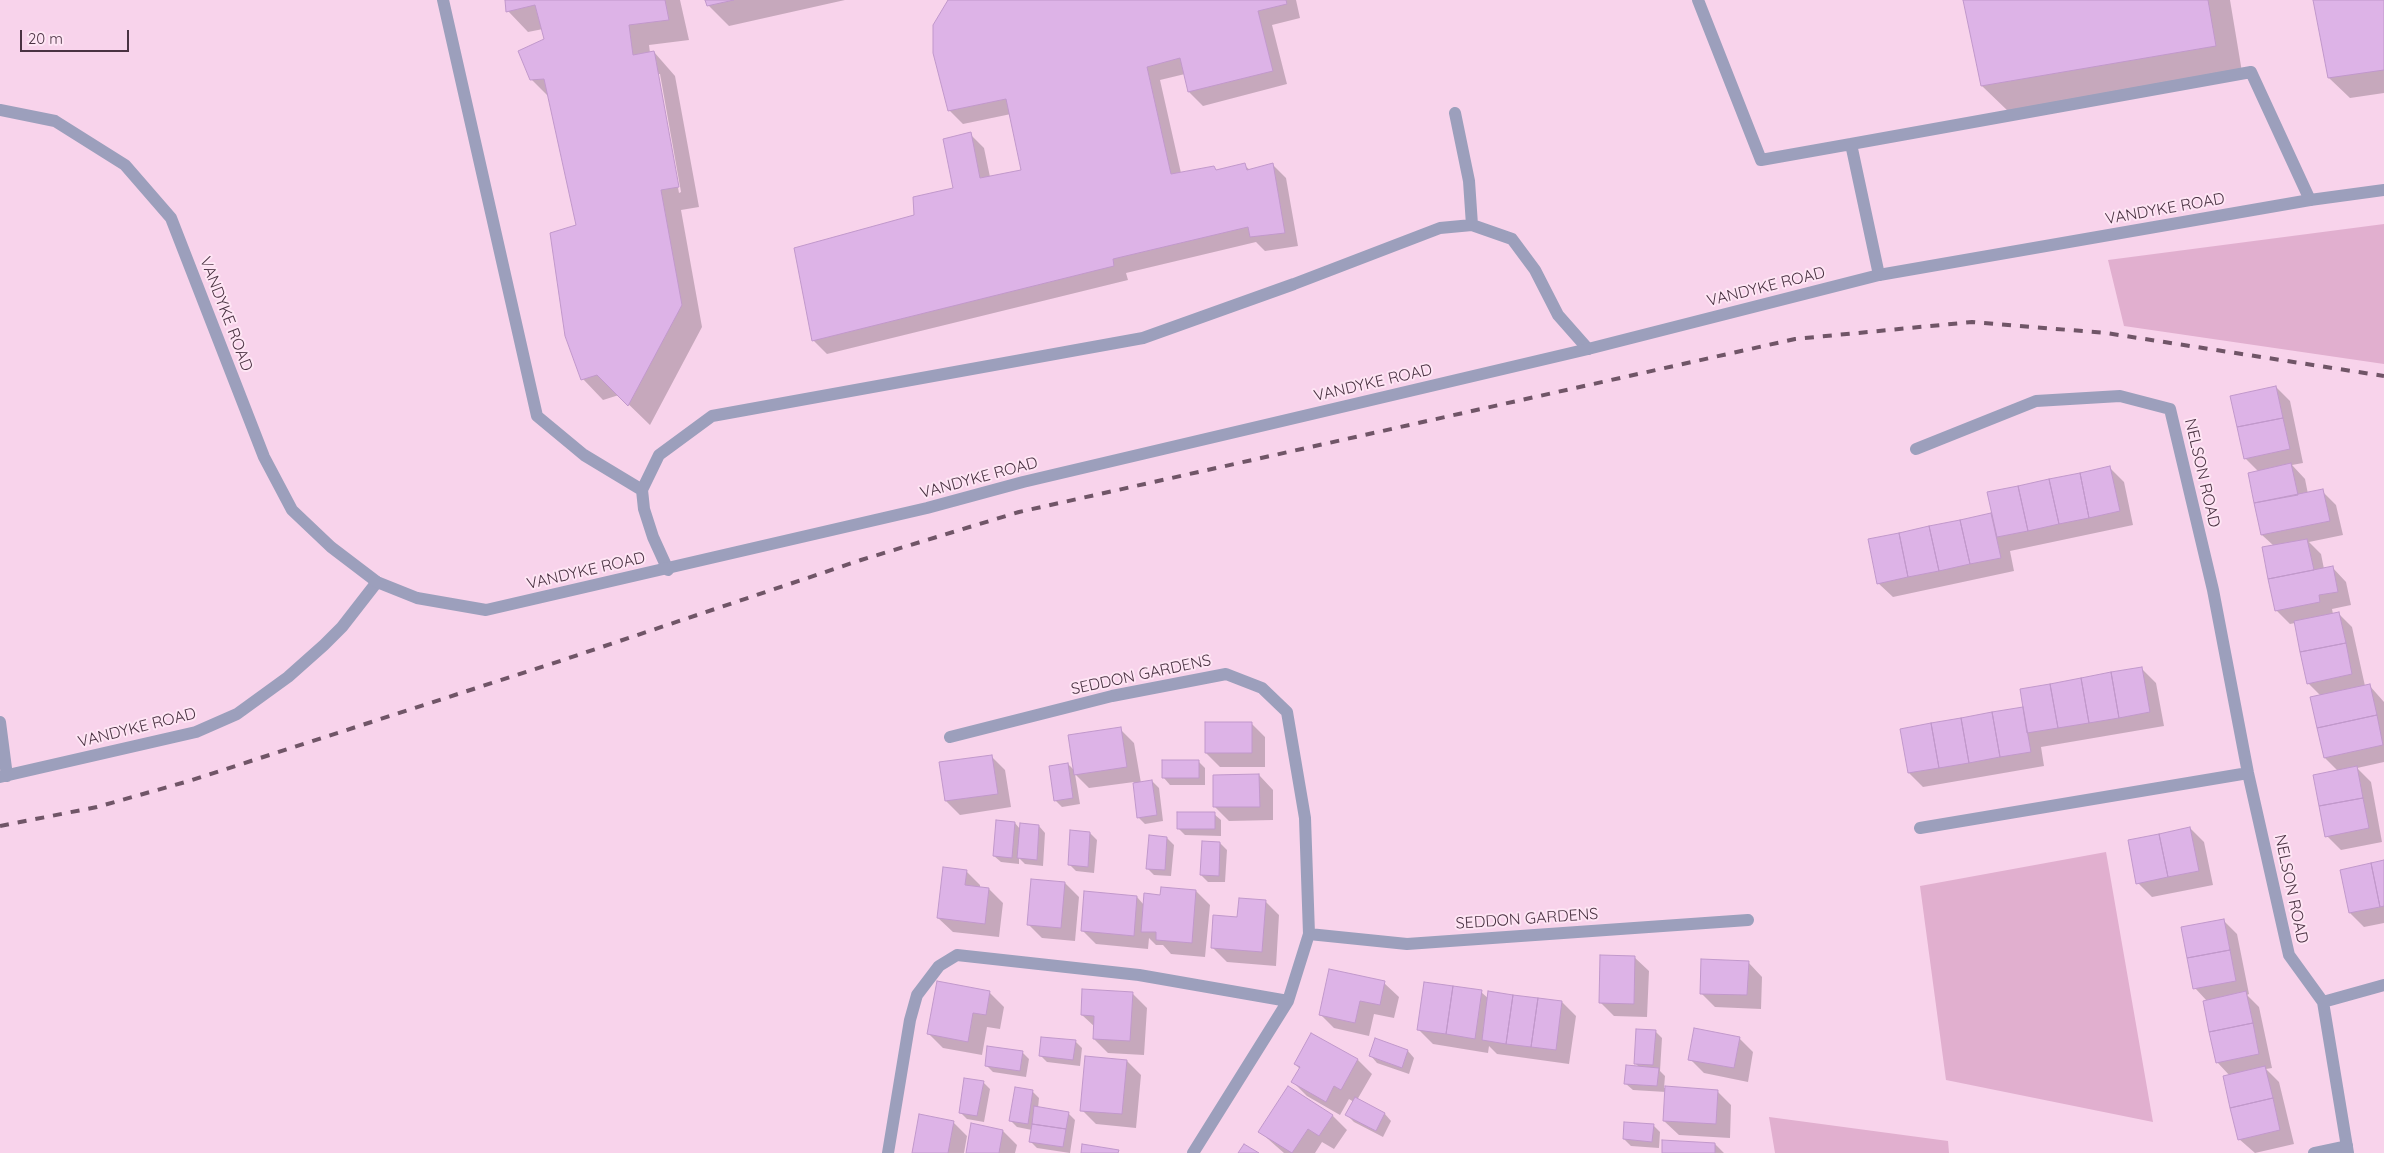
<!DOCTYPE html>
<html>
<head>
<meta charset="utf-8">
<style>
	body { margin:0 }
	#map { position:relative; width:2384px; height:1153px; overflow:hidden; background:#f8d3eb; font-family:Quicksand,sans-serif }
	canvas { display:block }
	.scale { position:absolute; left:20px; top:30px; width:109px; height:22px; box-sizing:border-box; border:2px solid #4a3242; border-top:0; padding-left:6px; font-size:15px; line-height:18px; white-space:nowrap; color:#4a3242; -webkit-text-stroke:4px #fee5f4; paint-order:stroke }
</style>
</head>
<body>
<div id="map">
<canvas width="2384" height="1153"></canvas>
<div class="scale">20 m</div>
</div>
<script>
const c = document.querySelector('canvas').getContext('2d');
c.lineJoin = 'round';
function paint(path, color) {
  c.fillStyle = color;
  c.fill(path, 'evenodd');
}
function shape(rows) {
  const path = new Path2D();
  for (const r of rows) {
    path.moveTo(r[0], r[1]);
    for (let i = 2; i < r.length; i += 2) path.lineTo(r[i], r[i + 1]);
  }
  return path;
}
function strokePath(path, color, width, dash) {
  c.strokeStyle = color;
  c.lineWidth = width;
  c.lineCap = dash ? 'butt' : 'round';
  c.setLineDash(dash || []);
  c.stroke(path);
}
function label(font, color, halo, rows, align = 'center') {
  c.font = font + ' Quicksand,sans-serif';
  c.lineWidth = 4;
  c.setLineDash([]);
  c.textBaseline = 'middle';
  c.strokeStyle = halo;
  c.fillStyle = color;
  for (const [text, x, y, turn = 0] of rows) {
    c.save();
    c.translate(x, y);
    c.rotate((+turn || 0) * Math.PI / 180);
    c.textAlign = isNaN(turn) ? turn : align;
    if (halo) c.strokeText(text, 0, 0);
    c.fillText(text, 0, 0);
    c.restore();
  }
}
paint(shape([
	[2384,224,2384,364,2124,326,2108,260],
	[2106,852,2153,1122,1946,1080,1920,886],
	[1769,1117,1948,1141,1949,1153,1775,1153]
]), '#e1afcf');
paint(shape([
	[506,0,680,0,689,40,649,45,650,53,654,52,675,76,699,207,681,210,702,327,650,425,619,395,603,400,583,379,577,226,549,97,531,79,546,40,543,29,528,32,508,11],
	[657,74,660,74,681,192,679,193],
	[706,0,845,0,729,26,708,5],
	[949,0,1296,0,1300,18,1272,25,1287,84,1203,106,1189,92,1185,74,1160,80,1181,173,1213,167,1217,171,1244,165,1250,170,1272,164,1286,178,1298,246,1265,251,1256,242,1126,273,1128,280,827,354,813,340,915,216,955,189,970,134,984,148,990,177,1022,171,1011,114,963,124,949,110],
	[1964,0,2230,0,2242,72,2009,112,1982,86],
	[2314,0,2384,0,2384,93,2350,98,2329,78],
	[2276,387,2290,401,2303,463,2292,465,2305,479,2308,494,2322,491,2336,505,2343,535,2309,542,2321,554,2324,569,2332,567,2346,582,2351,605,2332,609,2333,614,2338,613,2352,627,2365,686,2369,685,2384,702,2384,762,2357,768,2371,782,2382,842,2341,850,2327,836,2338,771,2325,758,2321,696,2308,683,2295,623,2290,624,2276,610,2274,546,2262,535,2259,472,2245,458],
	[2110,468,2124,482,2133,525,2010,551,2014,571,1893,597,1878,583,1869,540,1992,514],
	[2142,669,2156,683,2164,726,2041,747,2044,766,1923,787,1909,773,2024,708],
	[1251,723,1265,737,1265,767,1220,767,1206,753],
	[1120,729,1134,743,1141,783,1152,781,1159,788,1163,821,1145,824,1138,817,1134,782,1089,788,1075,774,1080,804,1062,807,1055,800,1068,764,1075,771],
	[991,756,1005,770,1011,807,960,815,946,801],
	[1198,761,1205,768,1205,785,1170,785,1164,778],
	[1259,775,1273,790,1273,820,1229,821,1215,807],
	[1214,814,1221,820,1221,836,1185,835,1178,828],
	[997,822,1015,823,1020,829,1039,826,1045,833,1043,866,1025,864,1019,858,1019,864,1001,862,994,856],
	[2190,828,2204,842,2213,885,2152,897,2138,883],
	[1090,833,1097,840,1094,873,1076,871,1069,864],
	[1167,838,1174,845,1171,876,1154,875,1147,868],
	[1220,843,1227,850,1225,882,1208,882,1201,875],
	[2384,862,2384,923,2364,927,2350,913],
	[966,871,980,885,980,888,989,889,1003,903,999,937,953,932,938,918],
	[1065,883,1079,897,1075,941,1042,938,1028,924],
	[1196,891,1210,905,1205,957,1171,954,1163,945,1156,945,1149,938,1148,949,1096,944,1082,930,1085,892,1137,897,1144,905,1161,896],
	[1265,901,1279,915,1276,966,1227,962,1213,948,1239,918],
	[2223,920,2237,934,2249,994,2247,995,2259,1007,2272,1068,2266,1069,2279,1082,2294,1144,2255,1153,2239,1139,2230,1076,2217,1062,2207,1001,2195,988],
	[1634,957,1649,971,1647,1017,1614,1016,1600,1002],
	[1748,962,1762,977,1761,1009,1715,1007,1701,993],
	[938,983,990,993,1004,1007,1000,1029,987,1027,982,1055,943,1048,929,1034],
	[1384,983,1399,997,1394,1018,1374,1014,1369,1036,1334,1028,1320,1014],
	[1481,992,1489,999,1562,1002,1576,1016,1569,1064,1497,1054,1489,1046,1488,1053,1433,1044,1419,1030],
	[1133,994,1147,1008,1144,1055,1108,1053,1094,1039,1095,1027,1082,1015],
	[1655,1031,1662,1038,1660,1071,1665,1076,1664,1088,1717,1091,1731,1105,1730,1138,1679,1135,1664,1121,1666,1092,1633,1090,1626,1084,1640,1068,1635,1063],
	[1312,1034,1358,1060,1372,1074,1357,1100,1385,1114,1391,1121,1383,1137,1354,1122,1347,1115,1354,1102,1349,1099,1340,1115,1307,1096,1293,1082,1300,1069,1295,1064],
	[1739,1038,1753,1052,1748,1082,1704,1073,1690,1059],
	[1075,1041,1082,1048,1080,1066,1047,1062,1040,1055],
	[1408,1051,1414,1058,1409,1074,1377,1063,1371,1056],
	[1022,1052,1029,1059,1026,1077,993,1072,986,1065],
	[1127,1061,1141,1075,1136,1128,1096,1124,1082,1110],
	[983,1082,990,1089,984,1122,967,1119,960,1112],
	[1289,1088,1333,1116,1347,1130,1334,1149,1322,1142,1315,1153,1284,1153,1260,1132],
	[1032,1091,1039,1098,1038,1108,1068,1113,1075,1120,1070,1153,1037,1148,1030,1141,1032,1130,1017,1127,1011,1121],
	[953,1122,967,1136,964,1153,913,1153],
	[1653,1125,1660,1132,1659,1148,1631,1146,1624,1139],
	[1003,1131,1017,1145,1015,1153,967,1153],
	[1715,1144,1724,1153,1663,1153]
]), '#0003');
const building = shape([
	[505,0,665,0,669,20,629,25,633,55,654,51,655,55,679,187,661,190,682,305,628,406,597,375,581,380,565,336,550,233,576,225,544,79,530,80,518,51,544,39,535,5,506,12,505,0],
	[705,0,734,0,707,6,705,0],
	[948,0,1286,0,1287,4,1258,11,1273,71,1188,92,1180,58,1147,67,1171,174,1214,166,1216,170,1245,163,1247,170,1273,163,1285,233,1250,237,1248,227,1113,259,1114,266,812,341,794,248,914,215,913,197,953,188,943,139,971,132,980,178,1021,170,1006,99,948,111,933,53,933,25,948,0],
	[1963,0,2208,0,2216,46,1981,86,1963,0],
	[2313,0,2384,0,2384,70,2328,78,2313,0],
	[2276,386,2283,418,2237,427,2230,396,2276,386],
	[2283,418,2290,449,2244,459,2237,427,2283,418],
	[2291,463,2298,495,2254,503,2248,473,2291,463],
	[2110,466,2120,511,2089,518,2080,473,2110,466],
	[2080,473,2089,518,2059,524,2049,479,2080,473],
	[2049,479,2059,524,2028,531,2018,486,2049,479],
	[2018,486,2028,531,1997,537,1987,492,2018,486],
	[2323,489,2330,521,2261,535,2254,503,2323,489],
	[1991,513,2001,558,1970,564,1960,520,1991,513],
	[1960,520,1970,564,1939,571,1929,526,1960,520],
	[1929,526,1939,571,1908,577,1899,533,1929,526],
	[1899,533,1908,577,1877,584,1868,539,1899,533],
	[2307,539,2314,570,2268,579,2262,547,2307,539],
	[2333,566,2338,592,2319,595,2320,602,2275,611,2268,579,2333,566],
	[2339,612,2346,643,2300,652,2294,621,2339,612],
	[2346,643,2352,674,2307,684,2300,652,2346,643],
	[2142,667,2150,712,2119,718,2111,672,2142,667],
	[2111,672,2119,718,2089,723,2081,678,2111,672],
	[2081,678,2089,723,2058,728,2050,684,2081,678],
	[2050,684,2058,728,2027,733,2020,689,2050,684],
	[2370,684,2377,715,2317,728,2310,697,2370,684],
	[2023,707,2031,752,2000,757,1992,712,2023,707],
	[1992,712,2000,757,1969,763,1961,718,1992,712],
	[2377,715,2383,745,2324,758,2317,728,2377,715],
	[1961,718,1969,763,1939,768,1931,723,1961,718],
	[1205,722,1252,722,1252,753,1205,753,1205,722],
	[1931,723,1939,768,1908,773,1900,729,1931,723],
	[1121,727,1127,767,1074,775,1068,735,1121,727],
	[992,755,998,794,945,801,939,762,992,755],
	[1162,760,1199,760,1199,778,1162,778,1162,760],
	[1068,763,1073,798,1054,801,1049,766,1068,763],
	[2357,766,2363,798,2319,806,2313,775,2357,766],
	[1259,774,1260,807,1213,807,1213,775,1259,774],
	[1152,780,1157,815,1137,818,1133,783,1152,780],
	[2363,798,2369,828,2325,837,2319,806,2363,798],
	[1177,812,1215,812,1215,829,1177,829,1177,812],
	[996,820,1015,822,1012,858,993,856,996,820],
	[1020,823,1039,825,1037,860,1017,858,1020,823],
	[2190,827,2199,871,2168,877,2159,834,2190,827],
	[1070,830,1090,832,1088,867,1068,865,1070,830],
	[2159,834,2168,877,2136,884,2128,840,2159,834],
	[1149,835,1167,837,1165,870,1146,869,1149,835],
	[1202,841,1220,842,1219,876,1200,875,1202,841],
	[2384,860,2384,906,2380,907,2371,863,2384,860],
	[2371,863,2380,907,2349,913,2340,870,2371,863],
	[943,867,967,870,965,885,989,888,985,924,937,918,943,867],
	[1031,879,1065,882,1061,928,1027,925,1031,879],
	[1161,887,1196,890,1192,943,1156,940,1156,932,1141,932,1144,893,1160,895,1161,887],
	[1084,891,1137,896,1134,936,1081,931,1084,891],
	[1239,898,1266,900,1262,952,1211,948,1213,915,1237,917,1239,898],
	[2224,919,2230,950,2187,958,2181,927,2224,919],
	[2230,950,2236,981,2193,989,2187,958,2230,950],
	[1600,955,1635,956,1634,1004,1599,1003,1600,955],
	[1701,959,1749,961,1747,995,1700,994,1701,959],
	[1329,969,1385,981,1380,1005,1360,1001,1355,1023,1319,1015,1329,969],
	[937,981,990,991,986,1015,973,1013,968,1042,927,1034,937,981],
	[1424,982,1453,986,1446,1034,1417,1030,1424,982],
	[1453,986,1482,990,1475,1039,1446,1034,1453,986],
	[1082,989,1133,992,1130,1041,1093,1039,1094,1016,1081,1015,1082,989],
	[1488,991,1513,995,1506,1044,1482,1040,1488,991],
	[2246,991,2253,1023,2209,1032,2203,1001,2246,991],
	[1513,995,1538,998,1531,1047,1506,1044,1513,995],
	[1538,998,1562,1001,1556,1050,1531,1047,1538,998],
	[2253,1023,2259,1054,2216,1063,2209,1032,2253,1023],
	[1694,1028,1740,1037,1734,1068,1688,1060,1694,1028],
	[1636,1029,1656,1030,1653,1065,1634,1064,1636,1029],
	[1311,1033,1358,1059,1341,1090,1334,1086,1326,1102,1291,1082,1300,1067,1294,1064,1311,1033],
	[1041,1037,1076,1040,1073,1060,1039,1056,1041,1037],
	[1375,1038,1408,1050,1402,1068,1369,1056,1375,1038],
	[987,1046,1023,1051,1020,1071,985,1066,987,1046],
	[1085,1056,1127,1060,1122,1114,1080,1111,1085,1056],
	[1626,1065,1659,1068,1657,1086,1624,1084,1626,1065],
	[2265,1066,2273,1098,2230,1108,2223,1076,2265,1066],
	[964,1078,984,1081,977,1116,959,1113,964,1078],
	[1288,1086,1333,1115,1319,1136,1308,1129,1292,1153,1258,1132,1288,1086],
	[1665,1086,1718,1090,1716,1124,1663,1121,1665,1086],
	[1015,1087,1033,1090,1028,1124,1009,1121,1015,1087],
	[1355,1097,1385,1113,1376,1131,1345,1115,1355,1097],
	[2273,1098,2280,1130,2238,1140,2230,1108,2273,1098],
	[1034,1106,1069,1112,1066,1129,1032,1124,1034,1106],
	[919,1114,954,1121,948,1153,912,1153,919,1114],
	[1624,1122,1654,1124,1652,1142,1623,1139,1624,1122],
	[971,1123,1003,1130,999,1153,966,1153,971,1123],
	[1032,1124,1066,1129,1063,1147,1029,1142,1032,1124],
	[1662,1140,1715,1143,1715,1153,1662,1153,1662,1140],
	[1082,1144,1119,1150,1118,1153,1081,1153,1082,1144],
	[1244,1144,1259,1153,1238,1153,1244,1144]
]);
paint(building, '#ddb3e7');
strokePath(building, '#c198cb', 1);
strokePath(shape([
	[443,0,537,416,584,455,642,490],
	[1698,0,1761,160,1851,144,1879,275],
	[1455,113,1469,181,1472,225],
	[1851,144,2251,72,2310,200],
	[668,570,653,537,644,509,642,490,659,455,712,416,1143,338,1294,284,1440,228,1472,225,1512,239,1535,270,1558,315,1588,349],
	[2314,1153,2347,1146]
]), '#9c9fbc', 12);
strokePath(shape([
	[1916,449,2036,401,2120,396,2170,409,2213,590,2248,773,2289,955,2323,1002,2348,1153],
	[0,722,7,776],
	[950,737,1112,696,1226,674,1262,688,1287,712,1305,818,1309,934,1288,1001,1193,1153],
	[0,777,196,732,237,714,288,677,324,645,342,627,377,582],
	[1920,828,2248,773],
	[1309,934,1407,944,1748,920],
	[2323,1002,2384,985],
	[888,1153,910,1020,917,995,939,966,957,955,1139,975,1288,1001]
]), '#9c9fbc', 12);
strokePath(shape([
	[0,110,55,121,125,165,171,218,264,457,292,510,331,547,377,582,417,598,486,610,927,508,1023,482,1588,349,1879,275,2310,200,2384,190]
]), '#9c9fbc', 12);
strokePath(shape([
	[0,826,97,807,189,781,563,660,861,560,1019,512,1795,339,1972,322,2106,333,2384,376]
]), '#705567', 4, [9, 9]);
label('16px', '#4a3242', '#fee5f4', [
	["VANDYKE ROAD",2165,209,-10],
	["VANDYKE ROAD",1766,287,-14],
	["VANDYKE ROAD",226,314,69],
	["VANDYKE ROAD",1373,383,-13],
	["NELSON ROAD",2202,473,77],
	["VANDYKE ROAD",979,478,-15],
	["VANDYKE ROAD",586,571,-13],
	["SEDDON GARDENS",1141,675,-12],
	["VANDYKE ROAD",137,728,-14],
	["NELSON ROAD",2291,889,78],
	["SEDDON GARDENS",1527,919,-4]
]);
</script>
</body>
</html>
